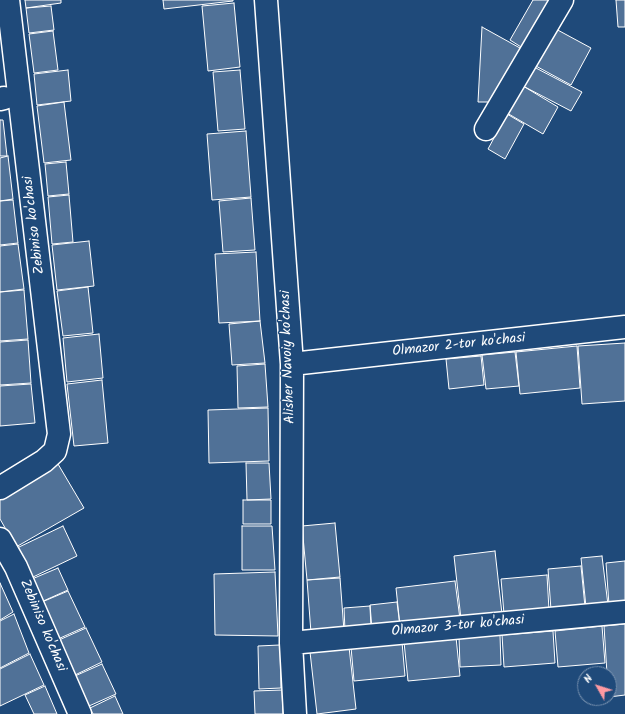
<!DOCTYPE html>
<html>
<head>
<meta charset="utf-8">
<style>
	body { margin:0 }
	#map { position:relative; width:625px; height:714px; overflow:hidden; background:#1f4a7a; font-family:Kalam,sans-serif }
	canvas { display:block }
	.north { position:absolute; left:577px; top:666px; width:40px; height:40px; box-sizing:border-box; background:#1f4a7a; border:1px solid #7992af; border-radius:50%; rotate:309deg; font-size:11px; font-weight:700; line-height:16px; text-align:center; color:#fff }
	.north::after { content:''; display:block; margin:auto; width:14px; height:18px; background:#ff9aa2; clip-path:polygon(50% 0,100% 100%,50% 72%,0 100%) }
</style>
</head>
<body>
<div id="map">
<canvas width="625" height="714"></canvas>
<div class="north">N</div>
</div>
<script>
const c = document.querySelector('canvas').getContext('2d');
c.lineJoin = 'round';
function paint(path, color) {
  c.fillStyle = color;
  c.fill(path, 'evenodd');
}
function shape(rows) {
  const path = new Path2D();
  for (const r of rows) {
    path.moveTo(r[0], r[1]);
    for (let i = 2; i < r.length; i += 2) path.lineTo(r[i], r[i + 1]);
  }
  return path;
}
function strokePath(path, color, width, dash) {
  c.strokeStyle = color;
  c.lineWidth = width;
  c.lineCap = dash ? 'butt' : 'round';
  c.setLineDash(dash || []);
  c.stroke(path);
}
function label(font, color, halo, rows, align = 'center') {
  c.font = font + ' Kalam,sans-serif';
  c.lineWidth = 3;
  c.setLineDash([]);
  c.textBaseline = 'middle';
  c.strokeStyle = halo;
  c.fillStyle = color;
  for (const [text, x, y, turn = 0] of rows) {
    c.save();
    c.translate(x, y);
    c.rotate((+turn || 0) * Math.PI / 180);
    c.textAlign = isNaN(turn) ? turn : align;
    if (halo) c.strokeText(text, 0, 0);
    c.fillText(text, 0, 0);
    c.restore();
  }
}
const building = shape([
	[25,0,61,0,61,3,26,8,25,0],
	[163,0,233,0,233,1,164,9,163,0],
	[533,0,554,0,529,52,510,40,533,0],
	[616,0,625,0,625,27,618,27,616,0],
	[234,3,240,67,208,71,202,6,234,3],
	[51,6,54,30,29,33,26,8,51,6],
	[482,27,529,53,501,102,478,102,482,27],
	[554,28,591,48,571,85,534,65,554,28],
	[53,31,58,70,34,73,29,34,53,31],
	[534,67,582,92,571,111,523,86,534,67],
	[68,70,71,101,37,105,34,74,68,70],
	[240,70,245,129,218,131,213,72,240,70],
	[523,86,558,107,543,134,507,113,523,86],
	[64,102,71,160,44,163,37,106,64,102],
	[507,114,524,124,505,159,488,149,507,114],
	[0,120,3,120,7,156,0,156,0,120],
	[246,131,251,197,212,200,207,134,246,131],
	[8,156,13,199,0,201,0,158,8,156],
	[66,162,69,194,48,196,45,164,66,162],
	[69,195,73,242,52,244,48,197,69,195],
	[251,198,255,250,223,252,219,201,251,198],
	[13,200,18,243,0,245,0,201,13,200],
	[89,241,94,286,57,290,52,245,89,241],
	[18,244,24,289,0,292,0,246,18,244],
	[256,252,260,321,219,323,215,254,256,252],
	[88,287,93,333,63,336,57,291,88,287],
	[24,290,28,339,0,341,0,292,24,290],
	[260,321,265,363,232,365,229,324,260,321],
	[99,334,103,378,67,382,63,338,99,334],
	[28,340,31,383,0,385,0,342,28,340],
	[625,343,625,401,582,404,578,346,625,343],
	[577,346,580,388,520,394,516,352,577,346],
	[515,352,519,386,486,389,482,355,515,352],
	[481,356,484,385,449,389,446,359,481,356],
	[265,364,268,407,238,408,237,366,265,364],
	[102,380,108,443,74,446,67,384,102,380],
	[31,384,35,423,0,426,0,386,31,384],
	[268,408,269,461,209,463,208,410,268,408],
	[246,463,269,463,271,499,247,500,246,463],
	[58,464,84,508,16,547,0,519,0,498,58,464],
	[243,500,271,500,271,524,243,524,243,500],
	[335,523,340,577,307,580,302,526,335,523],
	[63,526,77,556,31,578,17,548,63,526],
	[242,526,272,526,275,570,242,570,242,526],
	[495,551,502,614,461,619,454,556,495,551],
	[602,556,608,605,586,607,581,558,602,556],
	[625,561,625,603,609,605,606,563,625,561],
	[581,566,585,607,551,610,548,569,581,566],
	[58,568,68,590,41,602,32,579,58,568],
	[275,572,278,636,215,635,214,574,275,572],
	[547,575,549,610,504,614,501,579,547,575],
	[340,578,344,631,311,633,307,580,340,578],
	[455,581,460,619,400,626,396,588,455,581],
	[0,583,13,612,0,620,0,583],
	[68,591,85,627,58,639,42,602,68,591],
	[397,602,400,626,372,629,370,605,397,602],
	[370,606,371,629,345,631,344,608,370,606],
	[14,614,29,653,0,668,0,621,14,614],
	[625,624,625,695,609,697,609,674,607,674,604,626,625,624],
	[602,626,605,663,558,667,555,631,602,626],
	[86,628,102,662,75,675,59,640,86,628],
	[553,631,555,663,504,667,502,635,553,631],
	[500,635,501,665,460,667,459,637,500,635],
	[456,637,460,676,408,681,404,642,456,637],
	[402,642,405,676,354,681,351,647,402,642],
	[280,645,281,688,259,689,258,646,280,645],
	[349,647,356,709,317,714,310,652,349,647],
	[30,654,44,685,0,706,0,669,30,654],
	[102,664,116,694,89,706,75,676,102,664],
	[45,686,57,714,34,714,25,695,45,686],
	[282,690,283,714,255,714,254,691,282,690],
	[115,696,123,714,93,714,90,708,115,696]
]);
paint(building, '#507197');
strokePath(building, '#fff', 1);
const minor = shape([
	[266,0,292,364,291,643,295,714],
	[0,99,4,98],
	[486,129,562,0],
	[292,364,625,327],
	[0,488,44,461,55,451,59,434,8,0],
	[0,539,16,567,80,714],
	[291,643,625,612]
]);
strokePath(minor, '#fff', 25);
strokePath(minor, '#1f4a7a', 22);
label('14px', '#fff', '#1f4a7a', [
	["Zebiniso ko'chasi",35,225,-97],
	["Olmazor 2-tor ko'chasi",459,346,-6],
	["Alisher Navoiy ko'chasi",289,357,-92],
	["Zebiniso ko'chasi",42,626,67],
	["Olmazor 3-tor ko'chasi",458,627,-5]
]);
</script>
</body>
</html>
